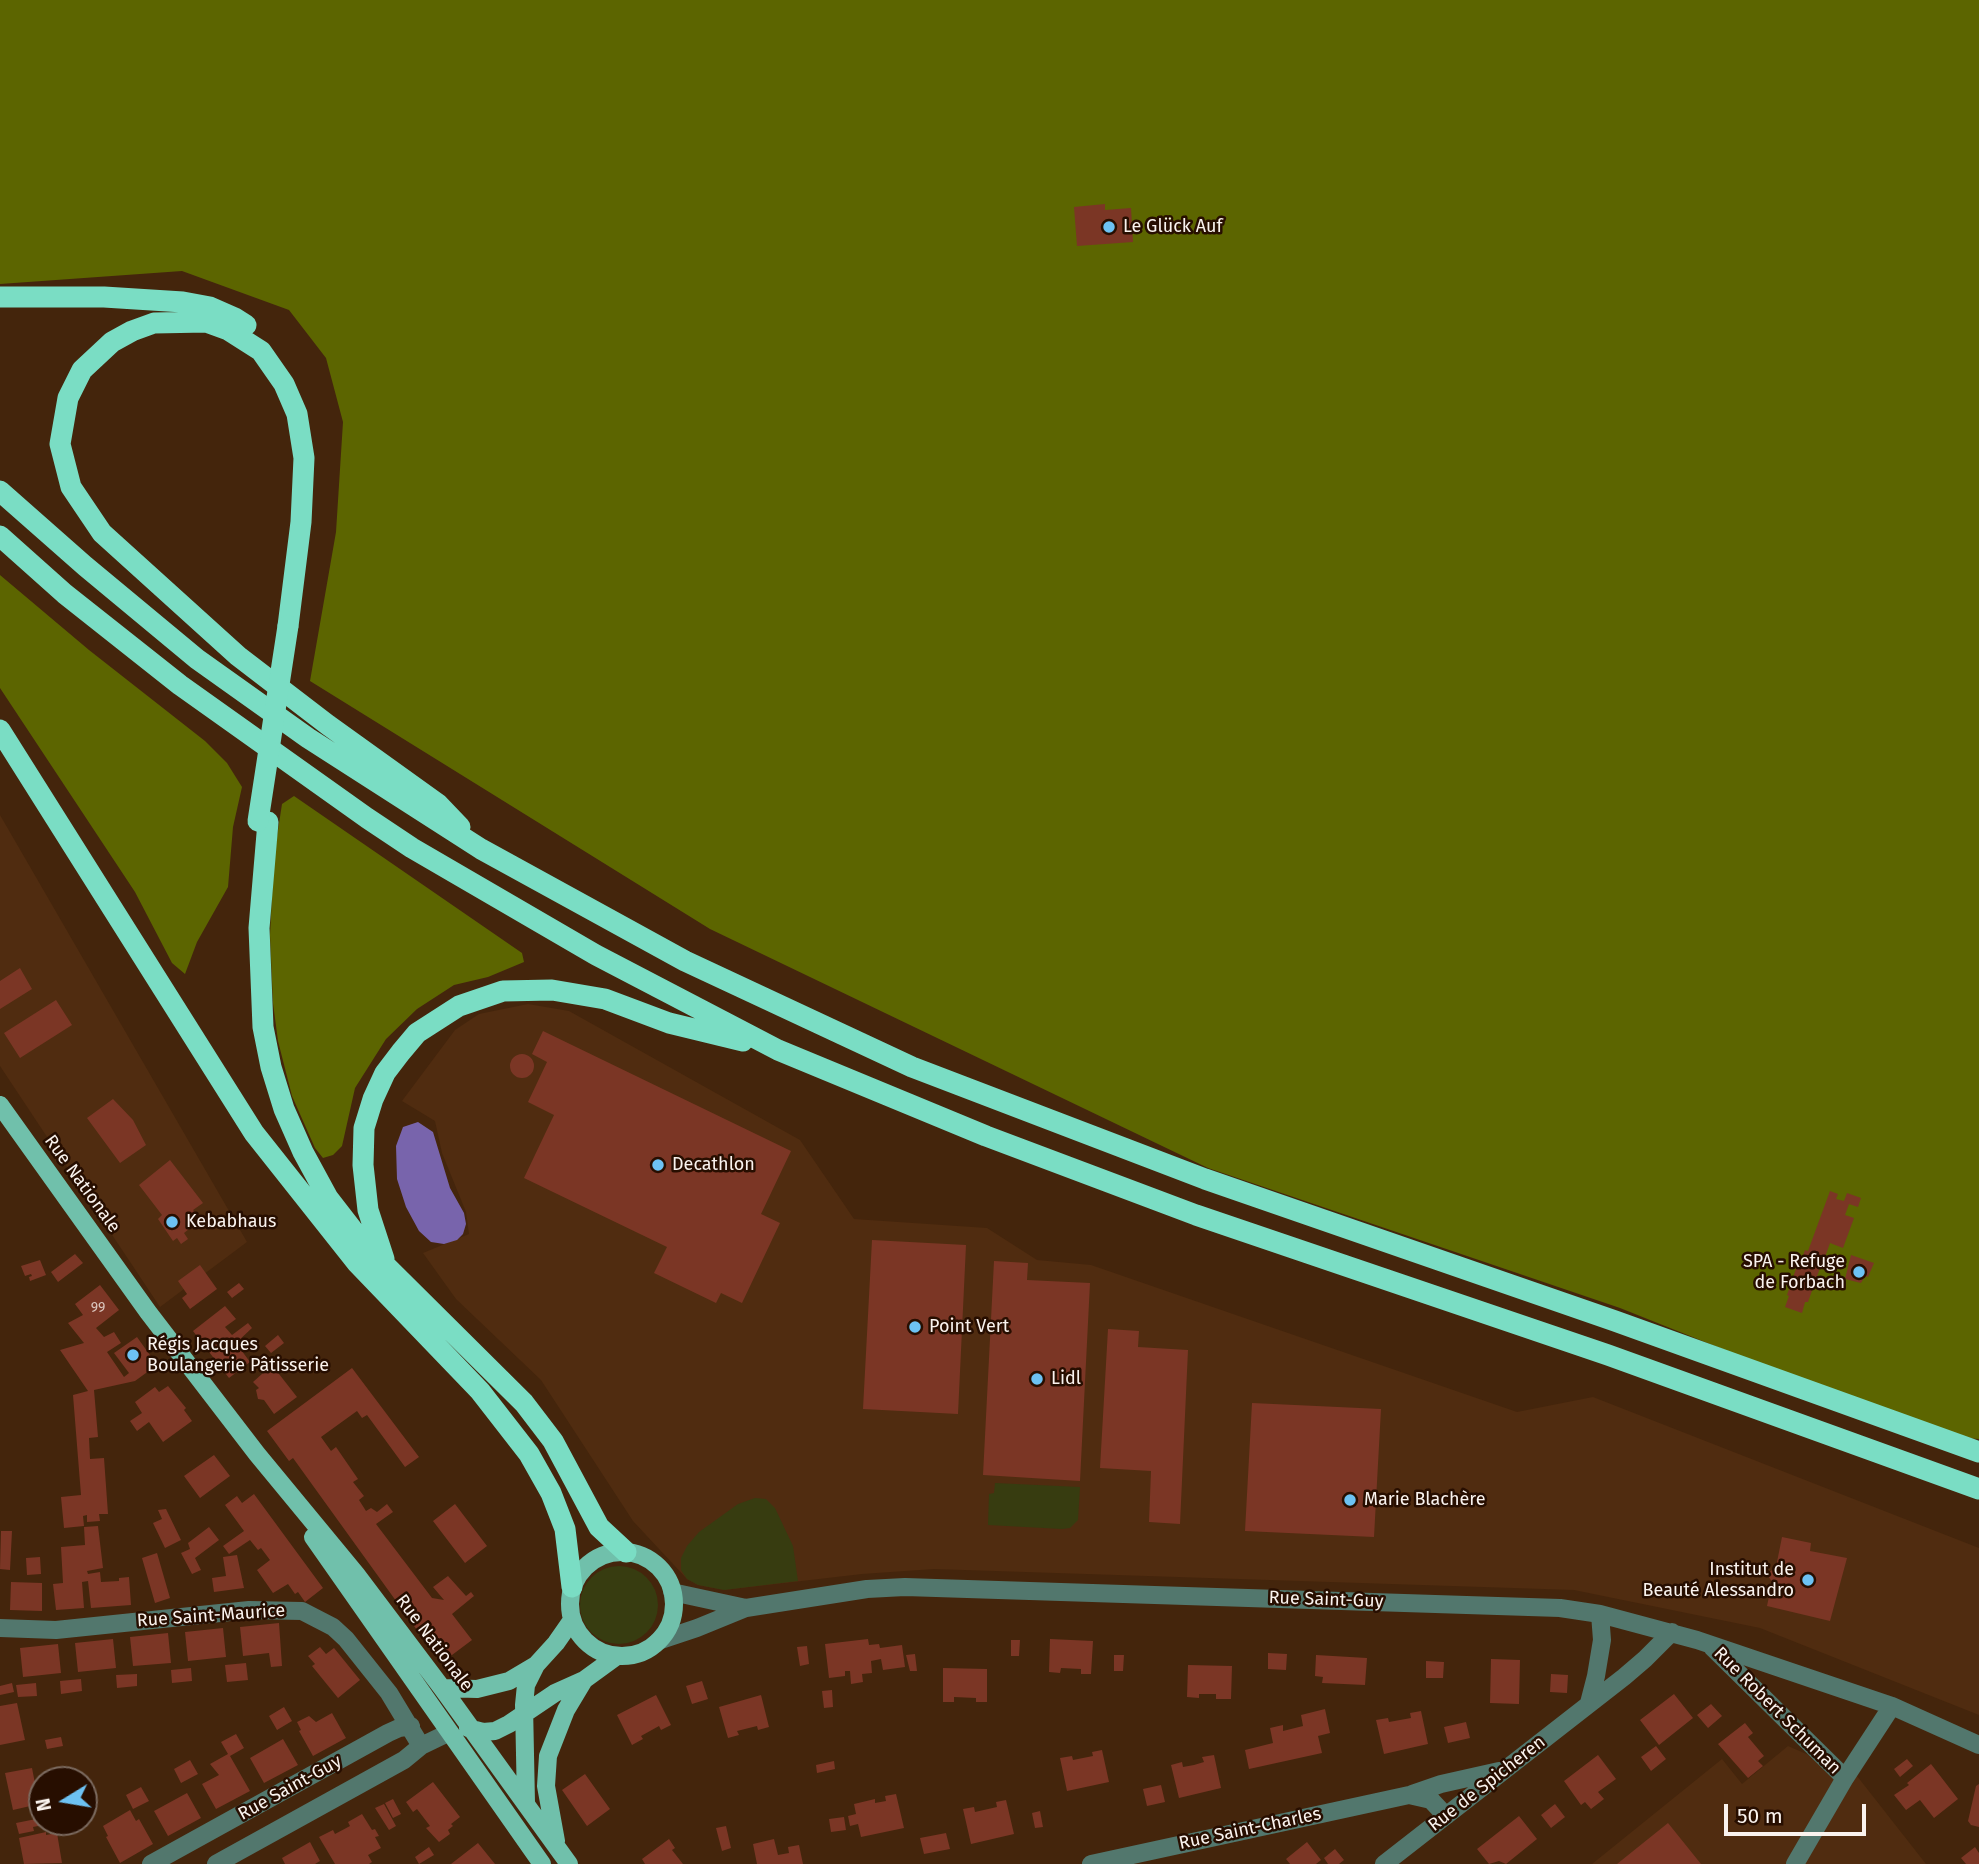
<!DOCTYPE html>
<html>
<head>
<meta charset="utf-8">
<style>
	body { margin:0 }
	#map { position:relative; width:1979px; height:1864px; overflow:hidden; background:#44250c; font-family:"Fira Sans",sans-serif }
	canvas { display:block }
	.north { position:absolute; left:28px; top:1766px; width:70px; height:70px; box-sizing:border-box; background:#270e00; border:2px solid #7b6a5f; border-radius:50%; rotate:259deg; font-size:19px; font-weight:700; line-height:28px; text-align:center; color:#faf3ee }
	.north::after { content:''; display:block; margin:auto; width:24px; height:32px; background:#6dc2f3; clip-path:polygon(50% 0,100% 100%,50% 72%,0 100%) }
	.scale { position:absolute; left:1724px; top:1804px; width:142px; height:32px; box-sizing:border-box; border:4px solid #faf3ee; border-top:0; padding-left:9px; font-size:21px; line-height:24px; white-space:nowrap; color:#faf3ee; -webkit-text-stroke:5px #270e00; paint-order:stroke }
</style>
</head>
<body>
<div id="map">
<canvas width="1979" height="1864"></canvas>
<div class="north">N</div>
<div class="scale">50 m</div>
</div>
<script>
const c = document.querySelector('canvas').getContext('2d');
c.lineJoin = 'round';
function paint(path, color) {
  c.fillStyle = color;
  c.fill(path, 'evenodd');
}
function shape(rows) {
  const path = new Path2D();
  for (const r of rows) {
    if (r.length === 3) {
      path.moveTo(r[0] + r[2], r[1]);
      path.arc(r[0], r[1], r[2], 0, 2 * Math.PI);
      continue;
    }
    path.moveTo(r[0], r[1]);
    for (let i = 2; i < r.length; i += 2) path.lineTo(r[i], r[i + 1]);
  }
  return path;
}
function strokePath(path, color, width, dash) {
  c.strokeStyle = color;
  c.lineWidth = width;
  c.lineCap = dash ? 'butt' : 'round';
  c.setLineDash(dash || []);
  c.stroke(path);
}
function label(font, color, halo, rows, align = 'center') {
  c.font = font + ' "Fira Sans",sans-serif';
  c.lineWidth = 5;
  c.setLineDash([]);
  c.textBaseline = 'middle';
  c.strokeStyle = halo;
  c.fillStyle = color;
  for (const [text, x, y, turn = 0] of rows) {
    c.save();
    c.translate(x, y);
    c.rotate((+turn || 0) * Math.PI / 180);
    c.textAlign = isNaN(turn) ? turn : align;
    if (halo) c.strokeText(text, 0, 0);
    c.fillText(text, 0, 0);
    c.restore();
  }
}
paint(shape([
	[0,815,247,1242,160,1307,0,1066],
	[528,1004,569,1011,800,1140,854,1219,987,1228,1037,1260,1091,1265,1517,1412,1593,1397,1979,1548,1979,1715,1760,1628,1574,1590,934,1569,862,1574,724,1590,698,1585,687,1579,633,1521,541,1380,456,1299,423,1253,469,1234,466,1212,442,1153,435,1121,402,1101,455,1030,479,1014],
	[1788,1746,1857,1776,1926,1864,1592,1864,1722,1759,1742,1784]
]), '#502c10');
paint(shape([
	[995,1483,1080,1487,1078,1520,1070,1528,1062,1529,988,1525,989,1494,994,1493],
	[755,1498,766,1499,775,1508,793,1546,798,1581,724,1590,698,1585,687,1579,681,1570,681,1558,687,1546,699,1532,738,1504],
	[619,1605,39]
]), '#373c10');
paint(shape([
	[0,0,1979,0,1979,1439,1940,1436,1620,1308,1208,1168,710,929,310,681,336,532,343,422,326,358,289,310,182,271,0,284],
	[0,575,89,650,205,741,227,763,242,787,233,827,228,887,197,942,185,974,172,963,135,892,0,688],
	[294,796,522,953,524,962,488,977,454,985,417,1009,386,1039,355,1088,342,1146,333,1155,323,1158,315,1148,292,1096,278,1041,273,1003,270,935,274,856,282,804]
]), '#5c6500');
paint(shape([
	[418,1122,433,1132,450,1188,464,1213,466,1224,463,1234,457,1240,444,1244,431,1242,419,1231,406,1207,397,1179,396,1146,403,1127]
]), '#7864ac');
paint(shape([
	[1105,204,1105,210,1131,208,1133,242,1077,246,1074,207],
	[20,968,32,989,0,1009,0,981],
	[56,1000,72,1025,20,1058,4,1033],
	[543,1031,791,1151,761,1214,780,1223,742,1303,721,1293,716,1303,654,1273,667,1247,524,1178,554,1115,528,1102,547,1062,532,1054],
	[522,1066,12],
	[113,1099,133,1120,146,1145,120,1163,87,1118],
	[170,1160,203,1203,193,1210,199,1217,186,1226,189,1229,184,1233,188,1239,181,1244,177,1238,173,1241,158,1219,162,1215,139,1185],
	[1830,1191,1838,1194,1836,1199,1844,1201,1847,1193,1861,1198,1858,1207,1849,1204,1845,1215,1854,1218,1843,1248,1830,1243,1825,1257,1822,1256,1818,1267,1820,1268,1808,1302,1805,1302,1802,1313,1785,1307,1789,1296,1787,1295,1799,1260,1801,1261,1805,1250,1808,1251],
	[872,1240,966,1245,958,1414,863,1409],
	[75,1254,83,1263,58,1282,51,1272],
	[1851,1255,1874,1263,1868,1277,1865,1276,1861,1283,1845,1279],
	[40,1260,46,1275,30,1281,29,1277,32,1276,31,1274,25,1276,21,1266],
	[994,1261,1028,1263,1027,1280,1090,1283,1080,1481,983,1475],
	[200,1265,217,1289,190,1309,182,1298,187,1294,178,1281],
	[239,1283,244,1289,232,1298,227,1292],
	[100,1285,119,1310,96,1328,104,1337,114,1332,121,1343,107,1352,124,1377,129,1373,114,1353,137,1337,157,1365,135,1381,94,1390,98,1437,89,1438,90,1459,104,1458,108,1514,99,1514,100,1521,87,1522,87,1515,83,1516,84,1526,64,1528,61,1497,81,1495,73,1395,88,1391,60,1350,84,1343,68,1323,83,1315,75,1304],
	[225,1306,236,1319,225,1327,232,1335,248,1323,252,1328,236,1343,250,1362,229,1378,193,1331],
	[1108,1329,1139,1331,1138,1347,1188,1350,1180,1524,1149,1522,1151,1471,1100,1468],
	[278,1335,284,1343,271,1353,265,1346],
	[272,1365,297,1397,274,1414,264,1400,258,1399,256,1390,259,1388,253,1382],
	[352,1368,419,1457,405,1467,367,1415,362,1418,357,1411,321,1437,331,1451,336,1447,358,1479,353,1482,364,1496,359,1500,366,1511,371,1508,377,1512,387,1504,393,1512,376,1524,432,1598,444,1600,433,1587,448,1576,466,1596,471,1592,474,1596,452,1614,472,1640,448,1658,428,1632,422,1637,293,1458,289,1461,267,1431],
	[168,1386,186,1408,184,1410,192,1421,163,1442,149,1422,137,1431,130,1421,142,1413,135,1402,155,1387,159,1392],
	[1252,1403,1381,1409,1374,1537,1245,1531],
	[214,1455,230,1476,200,1498,184,1476],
	[254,1494,323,1588,305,1602,298,1592,295,1594,288,1584,273,1593,257,1570,270,1560,261,1548,258,1550,250,1540,229,1554,223,1546,244,1531,225,1505,237,1496,242,1503],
	[455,1504,487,1546,465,1563,433,1521],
	[166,1509,181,1540,165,1548,153,1523,162,1519,158,1510],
	[98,1526,103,1568,87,1571,88,1574,100,1572,101,1582,119,1581,119,1578,129,1577,131,1605,91,1608,88,1581,82,1582,84,1608,56,1610,53,1584,63,1583,61,1547,85,1545,84,1527],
	[209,1527,219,1540,195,1558,201,1570,192,1574,181,1553,190,1549,188,1543],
	[1,1531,12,1531,10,1570,0,1569],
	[1782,1537,1811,1543,1810,1551,1847,1558,1830,1621,1767,1606,1772,1582,1767,1574,1776,1567],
	[157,1553,170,1598,155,1603,142,1558],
	[237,1555,244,1588,214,1592,212,1578,226,1576,223,1557],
	[40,1557,41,1574,27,1575,26,1558],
	[11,1582,42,1583,42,1611,10,1610],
	[279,1623,282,1666,271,1667,269,1653,243,1656,240,1627],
	[223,1628,226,1657,188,1661,185,1632],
	[168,1633,171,1663,133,1666,130,1637],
	[113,1639,116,1668,78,1672,75,1643],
	[868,1639,869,1645,879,1644,880,1648,902,1645,905,1667,883,1670,881,1659,871,1661,872,1673,862,1674,863,1682,851,1684,850,1671,845,1671,845,1676,829,1678,825,1644],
	[1050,1639,1093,1641,1091,1674,1081,1674,1081,1669,1061,1668,1060,1673,1049,1672],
	[1011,1640,1020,1640,1019,1656,1011,1656],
	[58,1644,61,1673,23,1677,20,1648],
	[807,1646,809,1664,800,1666,797,1647],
	[320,1647,326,1654,334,1648,360,1680,338,1698,312,1666,315,1664,308,1656],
	[1268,1653,1287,1654,1286,1670,1268,1669],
	[915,1654,917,1671,910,1671,906,1655],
	[1114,1655,1124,1655,1123,1671,1114,1671],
	[1316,1655,1367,1658,1365,1685,1322,1683,1323,1677,1315,1676],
	[1491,1659,1520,1660,1519,1704,1490,1703],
	[1426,1661,1444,1662,1443,1678,1426,1678],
	[246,1663,248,1680,227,1682,225,1665],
	[1188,1665,1232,1666,1231,1699,1216,1699,1216,1694,1199,1694,1199,1698,1187,1697],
	[191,1668,192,1681,172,1683,171,1670],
	[943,1668,987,1669,987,1702,976,1702,976,1698,954,1697,954,1702,943,1702],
	[137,1674,137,1686,117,1688,116,1675],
	[1551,1674,1568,1675,1567,1693,1550,1692],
	[81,1679,82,1691,61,1694,60,1681],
	[702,1681,708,1699,692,1704,686,1686],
	[12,1683,14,1692,0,1695,0,1686],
	[36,1683,37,1696,18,1697,16,1685],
	[832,1690,833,1707,824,1708,822,1691],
	[1674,1694,1693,1718,1659,1745,1640,1720],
	[656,1695,671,1725,661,1730,659,1726,641,1736,643,1739,632,1745,617,1715],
	[761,1695,769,1727,758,1730,757,1726,737,1731,739,1735,728,1738,719,1707],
	[17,1703,25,1740,0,1745,0,1706],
	[1711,1704,1722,1716,1708,1728,1697,1715],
	[284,1707,292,1721,277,1730,269,1716],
	[1325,1709,1330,1733,1318,1736,1322,1753,1249,1769,1245,1750,1273,1743,1270,1728,1283,1725,1283,1731,1303,1726,1301,1715],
	[1421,1711,1428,1744,1384,1754,1376,1720,1388,1718,1389,1722,1411,1718,1410,1713],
	[332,1713,346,1738,313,1756,299,1731,301,1730,297,1722,309,1716,316,1722],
	[1466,1722,1470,1738,1448,1743,1444,1727],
	[1745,1723,1753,1733,1748,1737,1764,1756,1758,1761,1763,1766,1748,1778,1718,1744],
	[236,1734,244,1748,230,1756,250,1791,216,1809,202,1784,219,1775,210,1764,228,1754,221,1742],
	[61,1737,63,1746,47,1749,45,1740],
	[283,1739,298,1765,264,1783,250,1758],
	[1656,1746,1666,1759,1651,1771,1641,1757],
	[1102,1750,1109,1782,1067,1791,1060,1758,1072,1756,1073,1760,1093,1756,1092,1752],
	[1214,1755,1221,1788,1179,1798,1171,1765,1182,1762,1183,1767,1194,1765,1204,1762,1202,1757],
	[1598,1755,1616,1779,1598,1792,1604,1799,1591,1809,1585,1802,1581,1805,1564,1781],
	[1907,1759,1913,1766,1900,1777,1894,1769],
	[190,1760,198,1774,181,1783,174,1769],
	[834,1761,835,1769,817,1773,816,1765],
	[1931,1764,1958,1799,1934,1818,1920,1800,1906,1810,1894,1795,1909,1785,1907,1783],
	[32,1768,39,1804,13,1810,5,1773],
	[585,1774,610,1809,587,1826,562,1790],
	[433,1782,460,1817,451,1824,453,1826,448,1830,450,1834,439,1842,426,1828,430,1826,417,1809,413,1812,406,1802],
	[1979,1784,1979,1827,1971,1825,1968,1821,1976,1786],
	[1161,1785,1165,1802,1147,1806,1143,1789],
	[141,1787,149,1801,133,1809,126,1795],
	[187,1793,201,1818,168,1836,154,1811],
	[896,1794,904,1828,861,1837,858,1824,850,1826,848,1816,856,1814,854,1804,875,1799,875,1803,886,1801,885,1796],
	[393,1799,401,1814,393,1818,385,1803],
	[1006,1800,1014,1834,971,1844,963,1809,974,1807,975,1812,997,1807,996,1802],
	[384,1804,396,1826,389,1830,375,1808],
	[1555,1804,1565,1817,1551,1828,1541,1815],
	[130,1810,136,1821,139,1819,153,1844,120,1863,106,1837,108,1836,103,1826],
	[1040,1811,1043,1827,1035,1828,1032,1813],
	[362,1814,372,1830,375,1829,379,1836,375,1837,381,1848,368,1855,372,1862,369,1864,335,1864,319,1837,333,1830,335,1834,350,1826,348,1822],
	[1519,1816,1537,1839,1506,1864,1499,1861,1489,1864,1477,1849],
	[844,1817,846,1830,831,1832,829,1819],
	[41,1818,43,1825,33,1827,34,1831,19,1834,16,1823],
	[1668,1823,1701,1864,1617,1864],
	[726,1826,731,1848,722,1851,716,1828],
	[46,1832,46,1835,57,1833,62,1863,24,1864,19,1838],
	[946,1833,950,1849,924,1854,920,1838],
	[669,1839,675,1848,672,1850,683,1864,645,1864,642,1859],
	[774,1839,778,1855,789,1853,788,1847,799,1845,803,1864,757,1864,753,1844],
	[310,1842,320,1861,315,1864,285,1864,282,1858],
	[1307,1842,1321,1860,1316,1864,1290,1864,1286,1859],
	[478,1843,495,1864,451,1864],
	[429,1847,434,1855,419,1864,415,1857],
	[1975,1847,1979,1853,1979,1864,1966,1864,1961,1858],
	[1335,1849,1344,1860,1339,1864,1328,1864,1324,1858]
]), '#7b3625');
strokePath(shape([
	[672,1592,746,1608],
	[0,1628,56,1630,249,1610,302,1611,333,1627,346,1639,389,1693,421,1746],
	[658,1641,697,1628,746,1608,867,1589,905,1587,1560,1608,1600,1614,1697,1640,1892,1706,1979,1745],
	[1712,1647,1845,1778],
	[1589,1703,1596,1676,1602,1640,1600,1614],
	[1412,1794,1441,1784,1499,1771],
	[151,1864,388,1733,399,1728,411,1726],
	[216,1864,404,1760,421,1746,448,1733],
	[1091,1864,1409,1795,1431,1800,1446,1816],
	[1384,1864,1624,1677,1645,1659,1672,1632],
	[1795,1864,1845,1778,1892,1706]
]), '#52776d', 18);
strokePath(shape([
	[0,1105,148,1312,257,1454,356,1574,442,1688,569,1864],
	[313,1537,542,1864],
	[622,1604,52],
	[442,1688,477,1689,509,1681,536,1665,556,1643,572,1620],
	[468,1728,483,1732,495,1731,509,1724,555,1693,584,1680,617,1656],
	[526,1803,524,1705,526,1685,536,1665],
	[556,1841,546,1786,548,1756,566,1710,584,1680]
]), '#70c0ab', 18);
strokePath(shape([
	[0,297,104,297,183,302,210,307,235,318,246,325],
	[0,491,85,566,197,659,308,738,481,849,685,961,912,1067,1205,1179,1615,1321,1979,1452],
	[0,536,65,594,180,685,367,818,412,848,596,955,778,1050,986,1136,1196,1215,1608,1355,1979,1489],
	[288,626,301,522,304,458,297,414,284,384,261,351,228,330,206,322,154,323,132,331,112,342,82,370,68,398,60,444,71,487,102,533,238,656,328,725,438,804,460,827],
	[0,730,254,1133,357,1263,480,1391,529,1454,551,1493,565,1529,572,1587],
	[268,822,259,928,263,1027,271,1067,284,1109,303,1152,328,1198,352,1229,387,1267,524,1403,553,1441,599,1527,626,1552],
	[384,1259,368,1210,363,1165,364,1128,373,1099,385,1073,401,1052,417,1033,459,1006,503,991,552,990,605,999,669,1023,743,1041]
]), '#7addc4', 21);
strokePath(shape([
	[258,821,288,626]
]), '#7addc4', 21);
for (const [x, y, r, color] of [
	[1109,227,7,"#6dc2f3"],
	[658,1165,7,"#6dc2f3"],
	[172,1222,7,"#6dc2f3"],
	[1859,1272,7,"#6dc2f3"],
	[915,1327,7,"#6dc2f3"],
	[133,1355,7,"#6dc2f3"],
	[1037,1379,7,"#6dc2f3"],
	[1350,1500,7,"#6dc2f3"],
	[1808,1580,7,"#6dc2f3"]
]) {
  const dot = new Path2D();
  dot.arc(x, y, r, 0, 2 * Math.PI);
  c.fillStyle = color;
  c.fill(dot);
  strokePath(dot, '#270e00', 2.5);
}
label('14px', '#dac4bc', null, [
	["99",98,1308]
]);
label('18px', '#faf3ee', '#270e00', [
	["Le Glück Auf",1123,227],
	["Decathlon",672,1165],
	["Kebabhaus",186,1222],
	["SPA - Refuge",1845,1262,"right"],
	["de Forbach",1845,1283,"right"],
	["Point Vert",929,1327],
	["Régis Jacques",147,1345],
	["Boulangerie Pâtisserie",147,1366],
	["Lidl",1051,1379],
	["Marie Blachère",1364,1500],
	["Institut de",1794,1570,"right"],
	["Beauté Alessandro",1794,1591,"right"]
], 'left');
label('18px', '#faf3ee', '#270e00', [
	["Rue Nationale",82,1184,54],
	["Rue Saint-Guy",1326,1600,2],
	["Rue Saint-Maurice",211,1616,-4],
	["Rue Nationale",434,1643,53],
	["Rue Robert Schuman",1777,1711,45],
	["Rue de Spicheren",1487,1784,-38],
	["Rue Saint-Guy",290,1788,-29],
	["Rue Saint-Charles",1250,1829,-12]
]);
</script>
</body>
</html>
